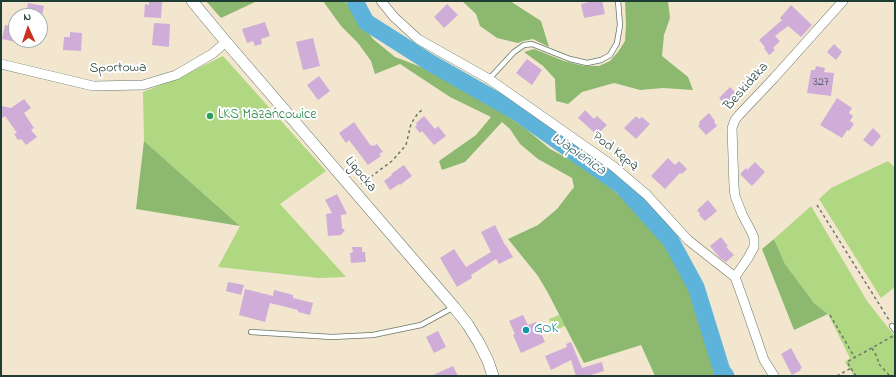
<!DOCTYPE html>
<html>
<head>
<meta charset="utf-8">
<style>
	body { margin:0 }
	#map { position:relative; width:896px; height:377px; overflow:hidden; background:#f2e7ce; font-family:"Indie Flower",sans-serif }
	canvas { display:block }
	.frame { position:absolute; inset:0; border:2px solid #1f3d34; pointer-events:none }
	.north { position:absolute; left:8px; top:8px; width:40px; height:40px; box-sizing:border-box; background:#fff; border:1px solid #a5b1ae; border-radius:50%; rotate:357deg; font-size:11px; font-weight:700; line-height:16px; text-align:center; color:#1f3d34 }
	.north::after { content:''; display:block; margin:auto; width:14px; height:18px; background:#c8321e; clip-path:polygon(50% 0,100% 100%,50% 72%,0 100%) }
</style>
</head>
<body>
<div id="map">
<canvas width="896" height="377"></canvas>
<div class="frame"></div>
<div class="north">N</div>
</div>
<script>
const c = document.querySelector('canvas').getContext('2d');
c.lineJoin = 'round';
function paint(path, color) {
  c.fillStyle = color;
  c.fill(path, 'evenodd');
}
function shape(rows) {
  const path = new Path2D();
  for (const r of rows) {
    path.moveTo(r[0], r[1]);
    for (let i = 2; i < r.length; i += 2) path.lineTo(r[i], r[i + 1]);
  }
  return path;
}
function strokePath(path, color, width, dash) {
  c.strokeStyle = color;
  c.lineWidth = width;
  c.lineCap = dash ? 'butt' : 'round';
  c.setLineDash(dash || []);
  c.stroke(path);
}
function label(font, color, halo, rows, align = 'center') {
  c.font = font + ' "Indie Flower",sans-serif';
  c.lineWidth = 4;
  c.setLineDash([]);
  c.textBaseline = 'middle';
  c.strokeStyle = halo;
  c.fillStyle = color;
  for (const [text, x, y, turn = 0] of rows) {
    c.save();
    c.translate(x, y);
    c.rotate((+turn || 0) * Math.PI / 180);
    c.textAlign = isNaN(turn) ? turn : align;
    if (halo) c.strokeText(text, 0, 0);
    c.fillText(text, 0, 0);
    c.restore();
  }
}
paint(shape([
	[223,56,326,171,280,204,346,277,319,278,218,267,240,226,144,141,143,92,178,78],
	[888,161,895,168,895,287,881,298,819,199,831,188],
	[811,206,867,301,893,334,895,335,895,376,854,376,845,362,850,358,828,314,814,303,785,264,774,239],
	[559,315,565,326,553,331,549,319]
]), '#b0d781');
paint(shape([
	[206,1,254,1,255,2,221,18],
	[323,1,345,1,373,39,395,57,429,70,494,107,526,129,550,149,586,168,619,195,657,232,683,274,700,317,713,367,718,376,655,376,641,345,584,363,548,293,538,276,508,239,538,225,557,209,574,187,572,178,538,159,520,144,510,129,502,122,465,162,442,170,439,161,476,135,491,117,450,97,400,64,375,74,371,61,358,43,341,26],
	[462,1,510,1,541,21,549,47,533,39,523,41,518,43,497,38,480,26,476,14],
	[625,1,668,1,670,18,664,35,662,56,688,77,693,90,663,88,640,90,614,83,582,92,568,104,556,101,555,79,543,66,524,52,534,49,564,61,584,66,599,66,610,61,618,52,625,41,626,25],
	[144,141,240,226,136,209],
	[774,239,785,264,814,303,828,314,794,330,762,249]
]), '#8cb86f');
strokePath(shape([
	[355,1,366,22,429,62,515,111,622,186,671,241,696,287,722,371,726,376]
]), '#5eb3db', 17);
paint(shape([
	[149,1,162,1,161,18,144,17,145,4,149,5],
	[593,1,602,1,605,14,584,18,581,4],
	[28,3,44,6,42,16,26,16],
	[447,4,458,15,444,28,434,17],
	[791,5,812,25,801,37,788,26,775,36,780,41,773,48,775,50,769,55,764,48,765,47,759,40,782,20,780,18],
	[265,22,270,36,261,39,262,44,255,46,253,41,247,43,242,29],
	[154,23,170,24,169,47,152,45],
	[5,25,16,27,16,42,2,39],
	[70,32,82,33,81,51,63,50,64,37,70,37],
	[313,38,320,66,303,70,296,42],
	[834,44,842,52,836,60,827,52],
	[527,59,542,70,532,85,516,73],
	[816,66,825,68,824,72,834,73,831,96,807,93,811,70,815,70],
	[319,76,330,91,318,100,307,85],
	[730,87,737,94,734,96,738,100,729,109,719,98],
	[837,98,852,108,849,113,853,116,850,121,854,124,849,131,847,130,842,138,820,125],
	[24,99,31,108,24,113,34,128,31,130,37,137,26,145,21,139,18,140,14,134,17,133,5,116,1,119,1,106,11,108],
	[585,110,594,119,597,116,607,125,597,135,578,118],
	[709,113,715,121,714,122,717,126,706,135,698,126,700,124,699,122],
	[424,116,435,129,438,126,446,136,434,145,422,131,420,133,415,127,417,125,416,123],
	[636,116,639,119,642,117,650,124,636,139,624,128],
	[354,122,371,146,373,145,374,146,377,144,383,152,379,154,381,156,368,165,352,144,349,140,346,143,339,133],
	[873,128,881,136,872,147,863,140],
	[668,158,675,165,679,161,687,169,682,174,680,173,665,189,651,176],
	[755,162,765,172,752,186,740,174,746,168,747,170],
	[404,165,412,176,400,185,399,184,390,190,384,181,392,175,391,174],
	[337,194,347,214,341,215,342,228,345,230,341,235,328,236,326,214,332,213,325,200],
	[708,200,717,211,705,221,699,215,700,214,697,210],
	[495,225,505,245,505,244,513,257,499,264,496,259,471,275,472,278,457,287,440,258,454,249,466,267,491,252,481,232],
	[721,237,728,246,726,247,734,255,726,262,720,258,710,246],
	[352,247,362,247,362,252,365,252,366,262,351,263,350,253,353,252],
	[228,282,244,285,241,295,226,291],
	[245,289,273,296,274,290,293,295,293,298,313,303,310,315,298,312,298,310,270,303,265,322,239,315],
	[523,315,528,325,536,322,545,342,521,353,513,335,515,334,509,321],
	[438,331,446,347,434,353,426,337],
	[571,342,582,368,602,362,604,371,587,376,576,376,571,360,551,370,545,356,567,347,566,344],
	[791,348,802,368,800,369,801,370,792,375,781,354],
	[453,366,458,376,431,376]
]), '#d0acd9');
const service = shape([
	[489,79,514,52,524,45,532,44,570,59,587,63,601,60,610,55,617,43,620,25,618,1],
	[892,326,895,330],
	[251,332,332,337,373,335,421,325,454,307]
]);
const minor = shape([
	[381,1,394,17,418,39,489,79,613,166,647,195,688,240,735,277,743,299,764,360,774,376],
	[1,64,93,86,143,85,176,75,212,54,226,42],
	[735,277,748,258,754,247,754,238,751,231,742,214,735,196,734,187,732,128,735,120,739,115,774,78,843,1]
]);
const tertiary = shape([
	[192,1,226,42,454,307,468,325,479,343,488,361,493,376]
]);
strokePath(service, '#69786a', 6);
strokePath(minor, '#69786a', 10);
strokePath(tertiary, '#69786a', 12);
strokePath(shape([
	[361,184,392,161,406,145,411,124,418,113,424,109],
	[817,205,889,320],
	[830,315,855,358],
	[872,348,876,355,878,360,878,363,890,376],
	[837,376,851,368],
	[856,376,847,362,893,336]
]), '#69786a', 1.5, [3, 3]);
strokePath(service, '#fff', 4.5);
strokePath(minor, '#fff', 9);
strokePath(tertiary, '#fff', 11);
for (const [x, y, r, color] of [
	[210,116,4,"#2e9e5b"],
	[526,330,4,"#0f9aa8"]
]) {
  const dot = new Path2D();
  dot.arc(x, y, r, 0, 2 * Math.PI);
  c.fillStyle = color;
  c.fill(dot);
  strokePath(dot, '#fff', 1.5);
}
label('12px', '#4b595d', null, [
	["327",821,83]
]);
label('14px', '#1f3d34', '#fff', [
	["Sportowa",118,69,-1],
	["Beskidzka",747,87,-48],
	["Pod Kępą",615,152,37],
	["Ligocka",360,175,50]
]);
label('14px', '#27864d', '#fff', [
	["LKS Mazańcowice",218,116]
], 'left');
label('14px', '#0d838f', '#fff', [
	["GOK",534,330]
], 'left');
label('italic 15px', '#326066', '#fff', [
	["Wapienica",578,155,35]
]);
</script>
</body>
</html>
